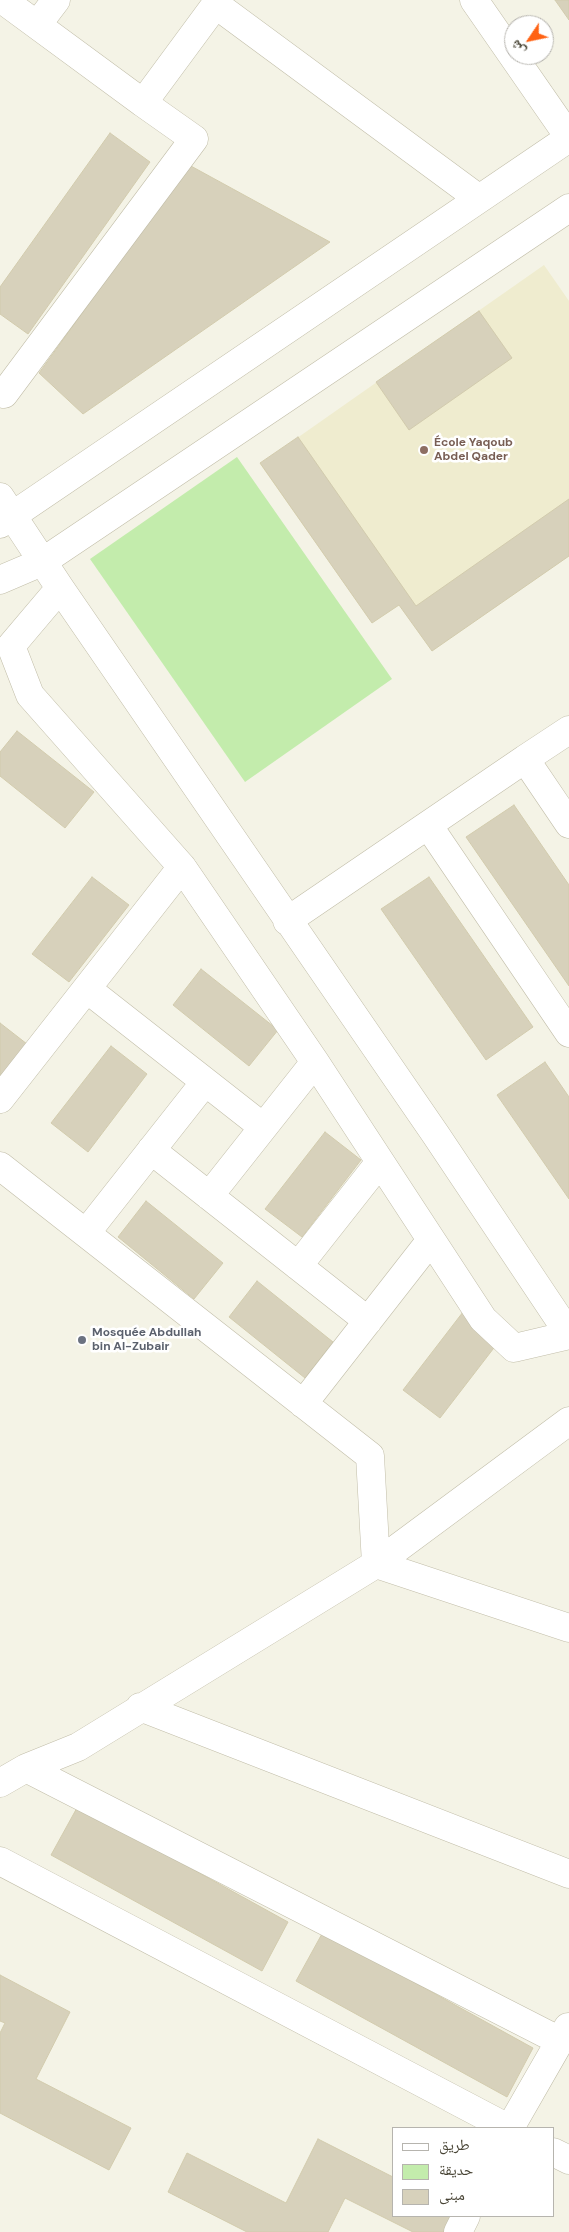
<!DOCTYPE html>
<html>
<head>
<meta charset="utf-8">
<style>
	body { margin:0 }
	#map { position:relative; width:569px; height:2232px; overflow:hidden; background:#f4f3e6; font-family:"DM Sans","Noto Naskh Arabic",sans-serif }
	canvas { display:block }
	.legend { position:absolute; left:392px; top:2127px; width:162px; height:90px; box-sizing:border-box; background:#fff; border:1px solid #b6b4ae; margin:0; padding:6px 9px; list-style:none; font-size:15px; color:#484435 }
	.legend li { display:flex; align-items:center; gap:10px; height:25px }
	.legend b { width:25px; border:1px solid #b6b4ae }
	.north { position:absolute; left:504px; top:15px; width:50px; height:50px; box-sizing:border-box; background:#fff; border:1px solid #b6b4ae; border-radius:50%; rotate:236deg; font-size:14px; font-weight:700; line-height:20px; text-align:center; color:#484435 }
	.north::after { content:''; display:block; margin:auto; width:18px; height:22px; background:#ff6213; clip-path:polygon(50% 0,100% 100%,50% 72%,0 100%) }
</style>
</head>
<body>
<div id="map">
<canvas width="569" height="2232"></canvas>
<ul class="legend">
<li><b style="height:6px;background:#fff"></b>طريق</li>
<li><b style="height:14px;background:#c3ecac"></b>حديقة</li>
<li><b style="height:14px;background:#d7d1bb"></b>مبنى</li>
</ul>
<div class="north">ش</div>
</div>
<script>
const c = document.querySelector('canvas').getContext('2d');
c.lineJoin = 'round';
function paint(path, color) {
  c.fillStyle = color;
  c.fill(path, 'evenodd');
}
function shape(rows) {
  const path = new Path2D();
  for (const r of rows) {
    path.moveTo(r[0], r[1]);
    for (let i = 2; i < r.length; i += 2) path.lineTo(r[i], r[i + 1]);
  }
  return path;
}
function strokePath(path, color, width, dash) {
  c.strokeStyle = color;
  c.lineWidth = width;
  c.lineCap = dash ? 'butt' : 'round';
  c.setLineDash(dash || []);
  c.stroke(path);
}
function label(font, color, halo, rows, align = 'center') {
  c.font = font + ' "DM Sans",sans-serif';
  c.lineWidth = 5;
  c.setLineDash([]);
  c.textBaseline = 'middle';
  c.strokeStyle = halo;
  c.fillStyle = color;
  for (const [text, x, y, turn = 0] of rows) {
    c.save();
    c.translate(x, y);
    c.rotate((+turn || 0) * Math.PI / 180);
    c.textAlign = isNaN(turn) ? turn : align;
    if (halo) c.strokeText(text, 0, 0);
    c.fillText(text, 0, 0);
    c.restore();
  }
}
paint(shape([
	[544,265,569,301,569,556,432,651,399,605,372,623,260,464]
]), '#efeccf');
paint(shape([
	[237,457,392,679,245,782,90,559]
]), '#c3ecac');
const building = shape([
	[555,0,569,0,569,20,555,0],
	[110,133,150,162,28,334,0,314,0,287,110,133],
	[189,165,330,242,83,414,39,373,189,165],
	[479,311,512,358,409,430,376,382,479,311],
	[298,437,416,606,569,499,569,556,432,651,399,605,372,623,260,463,298,437],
	[17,731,94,792,65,828,0,776,0,752,17,731],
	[514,805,569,885,569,986,466,837,514,805],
	[92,877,129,905,69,982,32,954,92,877],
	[429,877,533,1027,486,1060,381,909,429,877],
	[201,969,278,1030,249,1066,173,1005,201,969],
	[0,1023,27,1044,0,1078,0,1023],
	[111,1046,147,1074,88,1152,51,1123,111,1046],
	[545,1062,569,1097,569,1199,497,1095,545,1062],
	[325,1132,361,1160,302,1237,265,1209,325,1132],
	[146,1201,223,1263,194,1299,118,1237,146,1201],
	[257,1281,333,1342,305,1378,229,1317,257,1281],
	[463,1312,500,1340,440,1418,403,1390,463,1312],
	[78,1806,288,1922,262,1971,51,1855,78,1806],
	[323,1932,533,2048,507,2097,296,1981,323,1932],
	[0,1975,70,2012,36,2079,131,2128,109,2170,0,2113,0,2033,5,2023,0,2021,0,1975],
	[318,2139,393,2177,393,2216,457,2216,449,2232,413,2232,345,2198,328,2232,247,2232,168,2192,187,2153,286,2203,318,2139]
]);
paint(building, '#d7d1bb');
strokePath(building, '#d2cbad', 1);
const minor = shape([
	[3,0,143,103,219,0],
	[474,0,569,137],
	[215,4,478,198],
	[37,25,56,0],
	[4,394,194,139,143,103],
	[0,497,60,588,436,1135,569,1334],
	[0,524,569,138],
	[0,580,42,562,569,208],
	[60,588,11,646,30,695,182,867,315,1062,483,1319,514,1348,569,1335],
	[525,759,569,730],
	[428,825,525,759,569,824],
	[287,921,428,825,569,1033],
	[87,989,263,1127],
	[0,1099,182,867],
	[151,1150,368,1321],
	[0,1166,370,1456,376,1564,569,1628],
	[209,1196,315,1062],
	[86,1233,205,1082],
	[298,1266,380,1162],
	[303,1404,431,1240],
	[140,1707,569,1874],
	[26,1768,560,2041],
	[0,1783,26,1768,78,1747,376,1564,569,1421],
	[0,1861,508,2128],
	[510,2128,568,2027],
	[553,2152,569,2160],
	[458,2232,466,2216]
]);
strokePath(minor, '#c1bda8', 29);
strokePath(minor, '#fff', 28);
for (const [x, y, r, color] of [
	[424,450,5,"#8d6e63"],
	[82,1340,5,"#6b7280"]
]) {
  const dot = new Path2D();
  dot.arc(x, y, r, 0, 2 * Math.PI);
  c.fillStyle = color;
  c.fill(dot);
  strokePath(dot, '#fff', 2);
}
label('bold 12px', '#785e54', '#fff', [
	["École Yaqoub",434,443],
	["Abdel Qader",434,457]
], 'left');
label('bold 12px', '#5b616d', '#fff', [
	["Mosquée Abdullah",92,1333],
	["bin Al-Zubair",92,1347]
], 'left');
</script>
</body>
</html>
